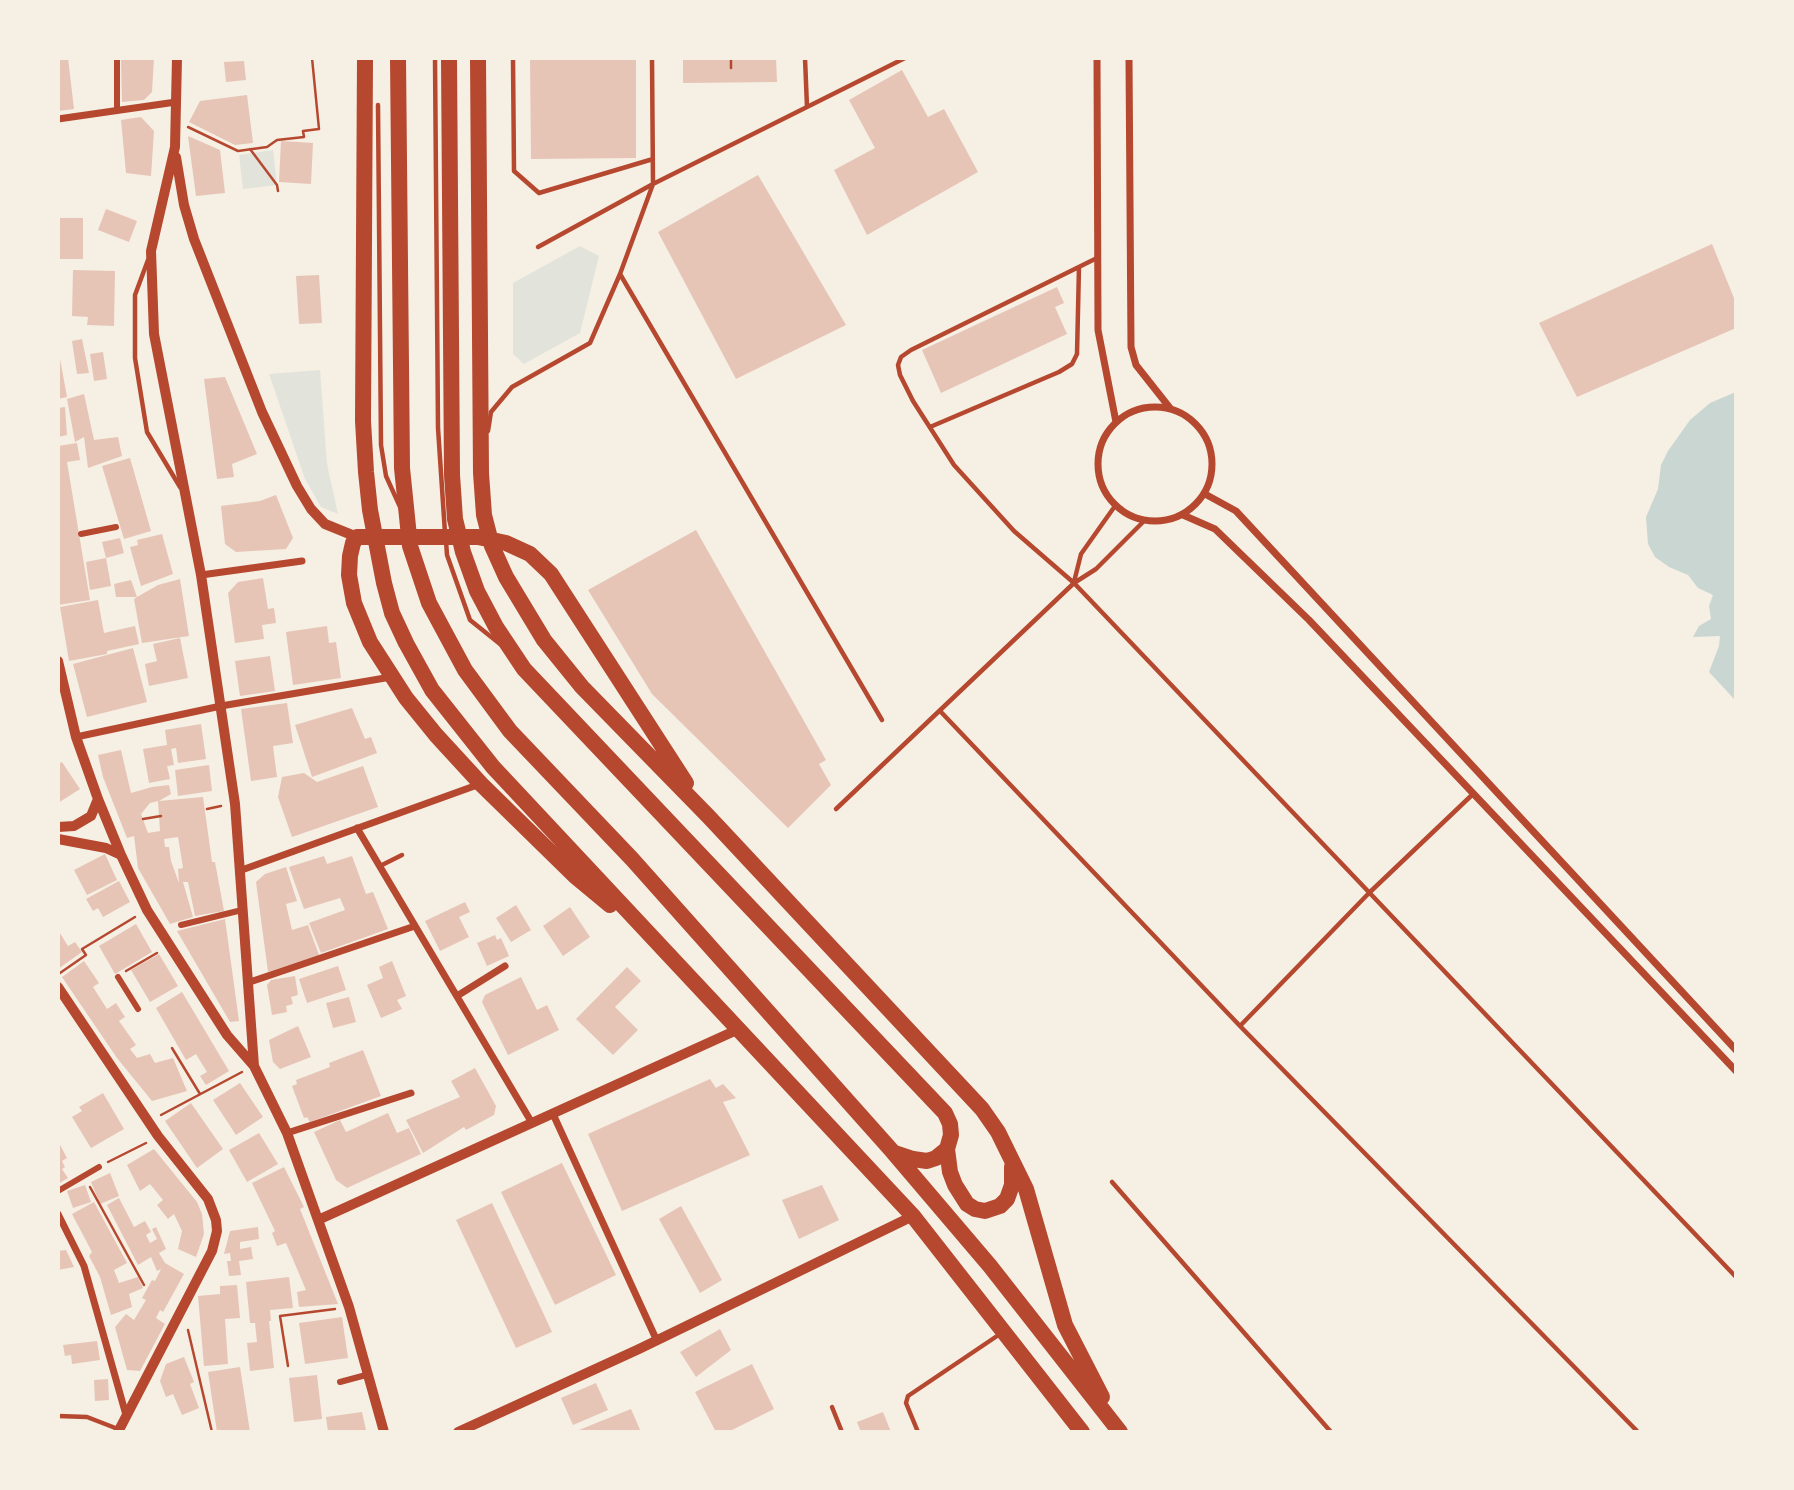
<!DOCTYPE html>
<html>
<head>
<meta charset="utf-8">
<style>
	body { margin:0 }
	#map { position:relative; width:1794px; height:1490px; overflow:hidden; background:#f6efe4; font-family:Figtree,sans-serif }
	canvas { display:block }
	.frame { position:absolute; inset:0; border:60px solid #f6efe4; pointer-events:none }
</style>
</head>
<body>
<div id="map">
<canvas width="1794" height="1490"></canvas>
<div class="frame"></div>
</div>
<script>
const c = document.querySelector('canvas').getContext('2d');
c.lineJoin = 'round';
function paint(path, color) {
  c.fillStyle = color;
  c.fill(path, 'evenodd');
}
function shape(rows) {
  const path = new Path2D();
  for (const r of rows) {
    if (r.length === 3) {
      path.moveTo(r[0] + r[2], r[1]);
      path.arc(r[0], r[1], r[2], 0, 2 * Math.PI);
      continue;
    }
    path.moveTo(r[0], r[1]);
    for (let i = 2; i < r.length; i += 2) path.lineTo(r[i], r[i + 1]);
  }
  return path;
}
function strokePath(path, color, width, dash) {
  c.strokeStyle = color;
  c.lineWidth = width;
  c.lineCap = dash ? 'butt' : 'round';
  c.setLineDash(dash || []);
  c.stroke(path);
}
paint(shape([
	[273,150,277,185,243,189,239,155],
	[580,246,599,256,580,333,524,364,513,354,513,283],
	[320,370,327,464,338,514,321,507,305,479,269,374]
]), '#e2e4dc');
paint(shape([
	[1736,392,1736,701,1709,672,1719,646,1720,636,1693,637,1699,626,1711,619,1709,606,1713,595,1698,588,1688,575,1669,567,1655,557,1648,544,1646,517,1658,489,1661,465,1668,451,1690,420,1710,403]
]), '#c9d6d2');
paint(shape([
	[58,58,68,58,74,109,58,111],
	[121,58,154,58,152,92,144,100,122,102],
	[530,58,636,58,636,158,531,159],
	[683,58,776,58,777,82,683,83],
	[244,61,246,80,226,82,224,62],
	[902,70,928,117,944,109,978,172,867,235,834,170,875,148,849,100],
	[247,95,253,143,235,145,189,122,200,101],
	[141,117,154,131,151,176,126,173,121,120],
	[188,136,220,150,225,193,196,196],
	[281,141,313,143,311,184,279,182],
	[758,175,846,325,736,379,658,232],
	[106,209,137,221,129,242,98,230],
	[58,218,83,218,83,259,58,259],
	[1712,244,1736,303,1736,328,1577,397,1539,323],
	[73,270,115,271,114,326,87,325,88,317,72,316],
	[319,275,322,323,299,324,296,276],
	[1057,287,1064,303,1055,307,1067,334,941,393,922,350],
	[82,339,89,373,77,374,72,341],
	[58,348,67,397,58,399],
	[103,352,107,379,94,381,90,354],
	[225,377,257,454,232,464,234,477,217,479,204,379],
	[84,394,94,440,118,437,122,456,88,468,84,437,75,442,67,399],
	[65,407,67,435,58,437,58,408],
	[77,443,80,460,67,462,90,600,58,605,58,446],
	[130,458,151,531,124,539,102,466],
	[276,495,293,538,286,549,236,552,225,544,221,506,260,501],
	[696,530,826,760,819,764,831,785,788,828,652,694,588,590],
	[162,534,173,574,141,586,130,547,138,545,137,540],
	[120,538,124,553,106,558,111,586,90,590,86,562,106,558,102,542],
	[263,578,268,609,274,608,276,623,262,625,264,639,235,643,228,593,238,582],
	[180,579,189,636,142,643,134,599,137,597,116,597,114,584,131,580,137,597,158,585],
	[98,600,104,633,135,626,139,644,107,651,107,654,69,661,60,607],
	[327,626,329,643,336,642,341,678,293,685,286,632],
	[180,638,188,678,149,686,145,664,157,661,153,644],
	[133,648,147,702,87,717,73,664],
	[270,656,275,691,240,696,235,661],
	[287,703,293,743,273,746,277,777,251,781,241,709],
	[352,708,365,739,371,737,377,753,312,777,295,725],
	[201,724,206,759,178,763,176,748,171,749,174,765,167,766,170,779,149,783,143,749,167,745,165,730],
	[121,750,131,793,152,787,169,785,171,794,159,801,203,797,212,862,215,862,224,911,195,916,188,882,183,882,193,917,170,924,138,868,134,836,127,838,103,777,98,755],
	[158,801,160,831,148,833,141,814,150,803],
	[178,837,183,868,178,869,179,883,171,861,169,847,165,847,164,839],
	[62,762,80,789,58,803,58,764],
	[209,765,212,791,178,796,175,770],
	[363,766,378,807,292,837,278,797,282,777,304,773,317,782],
	[105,854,117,880,87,895,74,870],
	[324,856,327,864,352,856,366,894,373,892,388,929,321,953,309,923,345,910,340,898,304,909,289,867],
	[286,867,297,901,286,904,292,930,308,925,319,955,268,972,256,882,265,874],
	[119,881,130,902,103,917,98,908,93,911,86,899],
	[465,902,470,912,459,917,469,937,440,951,425,921],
	[516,905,531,930,511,942,496,918],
	[570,907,590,937,563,956,543,926],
	[225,919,239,1021,230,1022,177,931],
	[136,924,152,952,115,974,99,946],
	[58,930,68,946,75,942,82,952,58,969],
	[495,935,497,940,501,938,509,956,487,966,477,943],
	[159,954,178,986,150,1002,131,970],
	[84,961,99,983,93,987,107,1009,116,1003,125,1017,119,1021,136,1045,130,1049,137,1058,150,1054,155,1063,173,1058,187,1091,152,1101,117,1058,62,977],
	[392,961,406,996,397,1000,402,1009,381,1018,367,985,383,978,379,967],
	[338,966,346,990,307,1003,299,979],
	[627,967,641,981,615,1007,638,1030,613,1055,576,1019],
	[295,976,298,995,291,997,293,1004,286,1006,287,1012,272,1015,267,985,271,980],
	[521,977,537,1010,547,1005,559,1030,508,1055,482,1002,485,995],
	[182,992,229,1071,206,1085,200,1076,207,1072,196,1054,186,1060,156,1008],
	[349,997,356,1022,333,1028,326,1003],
	[298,1026,311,1057,280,1069,273,1062,269,1040],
	[363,1050,381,1096,310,1122,307,1117,304,1118,292,1086,297,1084,296,1080,330,1067,329,1063],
	[475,1068,496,1106,494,1115,466,1130,464,1127,423,1153,406,1120,460,1097,451,1081],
	[710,1079,716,1088,723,1084,736,1098,723,1102,750,1155,622,1211,588,1134],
	[240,1083,263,1117,236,1135,213,1100],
	[103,1093,124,1129,91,1148,72,1117,82,1111,79,1107],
	[191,1103,223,1149,197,1168,165,1121],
	[388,1113,397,1133,409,1128,421,1154,347,1188,336,1180,314,1132,340,1120,346,1132],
	[259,1133,278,1164,247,1182,229,1150],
	[58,1141,67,1158,62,1161,65,1167,62,1169,68,1178,58,1184],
	[154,1149,197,1202,202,1214,204,1234,196,1257,178,1249,182,1231,174,1214,168,1219,157,1205,163,1200,150,1184,140,1191,127,1165],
	[562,1163,616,1275,555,1305,501,1192],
	[284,1167,304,1207,300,1209,338,1304,299,1307,297,1292,306,1290,286,1243,277,1246,272,1233,275,1231,252,1183],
	[110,1173,119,1196,100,1204,91,1182],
	[85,1185,91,1202,73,1208,67,1191],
	[822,1185,839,1220,799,1239,782,1200],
	[119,1198,134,1227,145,1221,151,1232,146,1235,150,1243,157,1239,152,1229,156,1227,166,1249,159,1253,165,1263,184,1274,163,1312,160,1310,156,1318,165,1324,140,1371,127,1370,115,1327,126,1314,134,1320,146,1300,142,1298,152,1280,155,1281,161,1269,157,1271,151,1257,138,1265,107,1205],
	[94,1202,127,1263,114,1270,119,1283,138,1277,143,1288,129,1294,132,1307,111,1315,100,1277,89,1256,92,1252,72,1214],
	[492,1203,552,1332,516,1348,456,1220],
	[681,1206,722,1280,700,1293,659,1219],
	[258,1227,259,1239,240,1242,240,1249,251,1247,253,1259,239,1261,241,1275,229,1276,227,1261,231,1261,230,1253,224,1254,230,1231],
	[66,1250,74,1267,58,1270,58,1251],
	[289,1277,293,1308,270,1310,271,1321,269,1321,274,1368,250,1371,247,1343,257,1342,255,1323,250,1323,246,1282],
	[237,1285,240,1318,225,1319,228,1364,204,1366,198,1296,220,1294,220,1286],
	[342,1317,348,1358,305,1364,299,1323],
	[720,1329,731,1350,696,1377,680,1352],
	[97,1341,100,1360,72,1364,71,1355,65,1356,63,1345],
	[184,1357,194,1382,190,1384,199,1408,182,1415,173,1394,166,1397,160,1381,166,1364],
	[752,1364,774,1409,728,1432,716,1432,695,1392],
	[240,1367,250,1432,217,1432,208,1372],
	[317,1375,322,1419,294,1422,289,1378],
	[108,1379,109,1400,95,1401,94,1380],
	[596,1383,608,1410,573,1425,561,1398],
	[631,1409,641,1432,574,1432],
	[362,1412,366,1430,328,1432,326,1417],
	[883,1412,891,1432,861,1432,857,1422]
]), '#e6c5b7');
strokePath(shape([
	[731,58,731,68],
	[188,127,238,151,267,147,277,140,304,137,303,131,319,129,312,58],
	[250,149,277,185,278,191],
	[207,809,221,806],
	[143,819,161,816],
	[126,971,157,953],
	[60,973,86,955,82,949,135,917],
	[172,1048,200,1094],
	[161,1115,242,1072],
	[108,1162,146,1143],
	[90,1187,144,1285],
	[188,1330,212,1432],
	[288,1366,280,1316,335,1309]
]), '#b5482f', 2.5);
strokePath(shape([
	[435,58,438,428,445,533],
	[513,58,514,171,539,193,653,159],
	[805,58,807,107],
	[378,105,381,445,386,476,401,509],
	[538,247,653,184,905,58],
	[1097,258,911,350,901,357,898,365,900,375,913,401,954,465,1014,531,1074,583,1736,1277],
	[148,260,135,295,135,358,147,432,180,487],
	[620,274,882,720],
	[930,427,1059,372,1072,364,1077,354,1079,267],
	[488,431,491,412,512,387,590,343,620,274,653,184,652,58],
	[446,541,447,555,470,620,500,644],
	[1074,582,1081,554,1115,506],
	[941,712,1240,1026,1638,1432],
	[836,809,1074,583,1096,569,1144,521],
	[380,866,402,855],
	[1240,1026,1369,893,1473,794],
	[1112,1182,1331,1432],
	[832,1407,842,1432],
	[58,1416,87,1417,118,1429],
	[918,1432,906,1403,908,1396,1000,1334]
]), '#b5482f', 4.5);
strokePath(shape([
	[117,58,117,109],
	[81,534,116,527],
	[181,925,242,910],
	[118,977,138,1009],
	[58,1191,99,1167],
	[340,1382,366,1375]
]), '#b5482f', 6);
strokePath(shape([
	[1097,58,1098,330,1116,422],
	[1129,58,1131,347,1136,365,1170,408],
	[58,119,176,102],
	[1155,464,57],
	[1205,494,1236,511,1736,1050],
	[1183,515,1215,529,1309,620,1736,1071],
	[201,575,302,561],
	[76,737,221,706,391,677],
	[357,828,532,1123],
	[239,871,480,784],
	[247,983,415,926],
	[457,996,505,966],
	[553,1114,657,1341],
	[287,1133,411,1093],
	[58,1214,84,1266,126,1415]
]), '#b5482f', 7);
strokePath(shape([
	[177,58,175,147,151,251,154,334,201,575,235,804,254,1066],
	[176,157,184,205,194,239,262,412,297,486,311,509,325,524,357,537],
	[58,661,76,737,98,799,121,855,147,910,227,1035,254,1066,287,1133,349,1307,384,1432],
	[58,827,74,826,91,816,98,799],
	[58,839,106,848,121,855],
	[58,987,158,1136,208,1199,216,1220,217,1231,212,1251,118,1432],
	[318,1220,739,1029],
	[458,1432,639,1349,913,1216]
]), '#b5482f', 10);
strokePath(shape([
	[365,58,363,421,366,472,370,510,384,583,392,613,406,643,432,690,493,767,913,1216,1082,1432],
	[398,58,402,468,410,546,429,603,465,670,510,731,632,859,893,1152,990,1266,1120,1432],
	[449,58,452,475,455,519,463,552,477,591,496,627,524,669,945,1113,950,1124,951,1135,947,1149,950,1172,955,1185,967,1204,975,1209,985,1211,1000,1206,1007,1199,1012,1185,1012,1167],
	[478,58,481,473,484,515,492,546,506,577,544,640,582,687,709,817,982,1109,998,1132,1026,1189,1065,1325,1102,1397],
	[610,905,575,876,481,784,436,735,406,698,370,642,354,603,349,575,350,556,353,543,357,537,478,537,506,543,530,554,551,574,686,783],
	[895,1153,913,1159,927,1161,936,1158,947,1149]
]), '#b5482f', 16);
</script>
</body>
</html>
